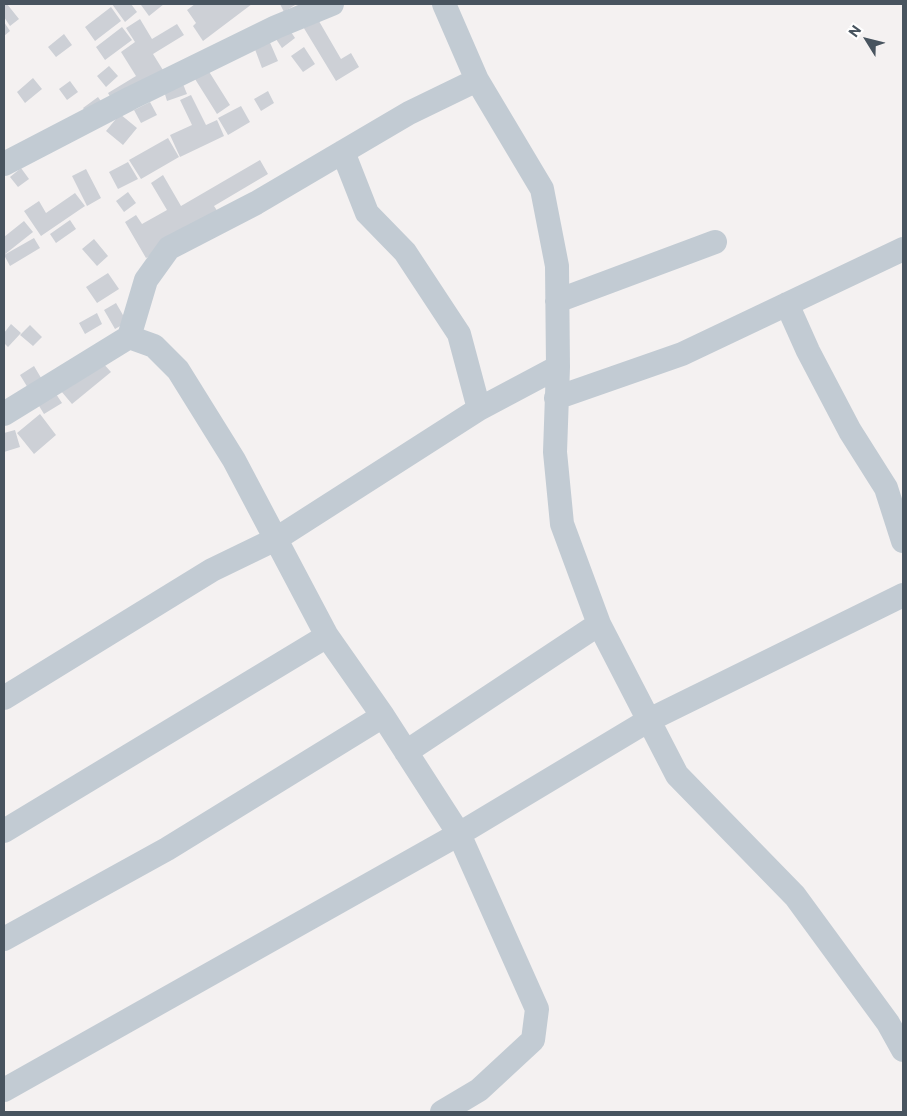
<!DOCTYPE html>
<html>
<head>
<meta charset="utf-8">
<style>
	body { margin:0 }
	#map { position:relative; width:907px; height:1116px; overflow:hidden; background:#f4f1f1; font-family:Commissioner,sans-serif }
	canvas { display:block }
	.frame { position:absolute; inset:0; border:5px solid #48545f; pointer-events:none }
	.north { position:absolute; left:842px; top:15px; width:50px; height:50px; -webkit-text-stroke:4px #fff; paint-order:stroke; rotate:306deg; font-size:14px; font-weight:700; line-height:20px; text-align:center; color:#48545f }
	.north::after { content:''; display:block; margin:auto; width:18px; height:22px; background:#48545f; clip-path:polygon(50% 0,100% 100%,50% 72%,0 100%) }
</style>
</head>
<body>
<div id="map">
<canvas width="907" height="1116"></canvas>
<div class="frame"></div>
<div class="north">N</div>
</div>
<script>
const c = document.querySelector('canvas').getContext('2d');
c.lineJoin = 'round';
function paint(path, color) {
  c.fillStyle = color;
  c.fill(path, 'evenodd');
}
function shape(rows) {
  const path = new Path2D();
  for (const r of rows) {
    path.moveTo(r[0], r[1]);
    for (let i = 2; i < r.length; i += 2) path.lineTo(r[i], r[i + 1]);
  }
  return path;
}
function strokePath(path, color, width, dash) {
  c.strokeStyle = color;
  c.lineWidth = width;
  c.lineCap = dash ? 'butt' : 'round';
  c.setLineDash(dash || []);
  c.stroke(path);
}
paint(shape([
	[4,4,7,4,19,19,10,26,4,17],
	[112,4,131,4,137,12,125,22],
	[143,4,164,4,149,16,141,5],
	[195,4,252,4,203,41,193,26,196,23,187,10],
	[280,4,294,4,295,5,284,12],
	[111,7,121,21,95,41,85,27],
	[316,16,341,59,351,53,359,67,336,81,302,25],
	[140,19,152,39,177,24,184,35,153,54,166,75,116,107,108,93,136,76,121,52,135,42,126,28],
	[4,22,10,31,4,36],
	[287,26,295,38,282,48,274,36],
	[122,27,132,40,105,60,96,47],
	[64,34,72,45,56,57,48,47],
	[268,38,278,61,262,68,253,44],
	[304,47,315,64,303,72,291,56],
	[109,66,118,76,106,87,97,76],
	[208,70,230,105,217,114,195,79],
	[33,78,42,89,25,103,17,92],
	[70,81,78,92,67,100,59,89],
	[183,84,187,94,167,101,164,91],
	[268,91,274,103,261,111,254,99],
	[191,95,206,125,217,120,224,136,180,157,170,135,192,125,180,100],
	[98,97,106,108,91,119,83,108],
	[150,102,157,115,141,123,134,110],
	[241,106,250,122,228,135,218,118],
	[120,114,137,128,123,145,106,131],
	[168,138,179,157,141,179,129,160],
	[260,160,268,174,214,206,220,215,146,258,125,222,136,215,142,224,167,210,151,183,163,175,181,206],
	[128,162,138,179,118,189,109,172],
	[21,168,29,179,18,187,10,177],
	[86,169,101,198,87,206,72,176],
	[128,192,136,203,124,212,116,201],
	[75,193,85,206,41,236,24,211,39,201,46,213],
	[70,220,76,229,56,243,50,234],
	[24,221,33,232,4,255,4,237],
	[34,238,40,248,10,266,4,255],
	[94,239,108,256,97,266,82,249],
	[108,273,119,289,97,303,86,287],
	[116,303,127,322,115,329,104,310],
	[97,313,102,324,85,334,79,323],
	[11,324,21,333,8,347,4,343,4,333],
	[30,325,42,337,33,346,20,335],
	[101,361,111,372,72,404,61,391],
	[34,366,50,393,54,391,62,403,44,414,20,375],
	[40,414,56,435,34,454,17,433],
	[15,430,20,447,4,452,4,433]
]), '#cdd0d6');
strokePath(shape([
	[444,4,477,80,542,189,557,266,558,367,555,452,562,524,599,624,677,775,795,896,888,1023,903,1050],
	[343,152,367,213,405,252,459,334,479,409],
	[4,164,131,98,276,27,332,4],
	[557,301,715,242],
	[787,304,808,351,850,431,886,488,903,541],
	[129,337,154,346,178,370,234,460,327,636,383,716,459,834,537,1009,533,1040,479,1090,442,1112],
	[556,398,682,354,903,249],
	[4,414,129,337,146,280,169,248,256,203,409,113,477,80],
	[4,698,212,570,276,539,479,409,558,367],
	[406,752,599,624],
	[4,831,327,636],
	[4,939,167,849,383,716],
	[4,1090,459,834,649,720,903,595]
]), '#c2cbd3', 24);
</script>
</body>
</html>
